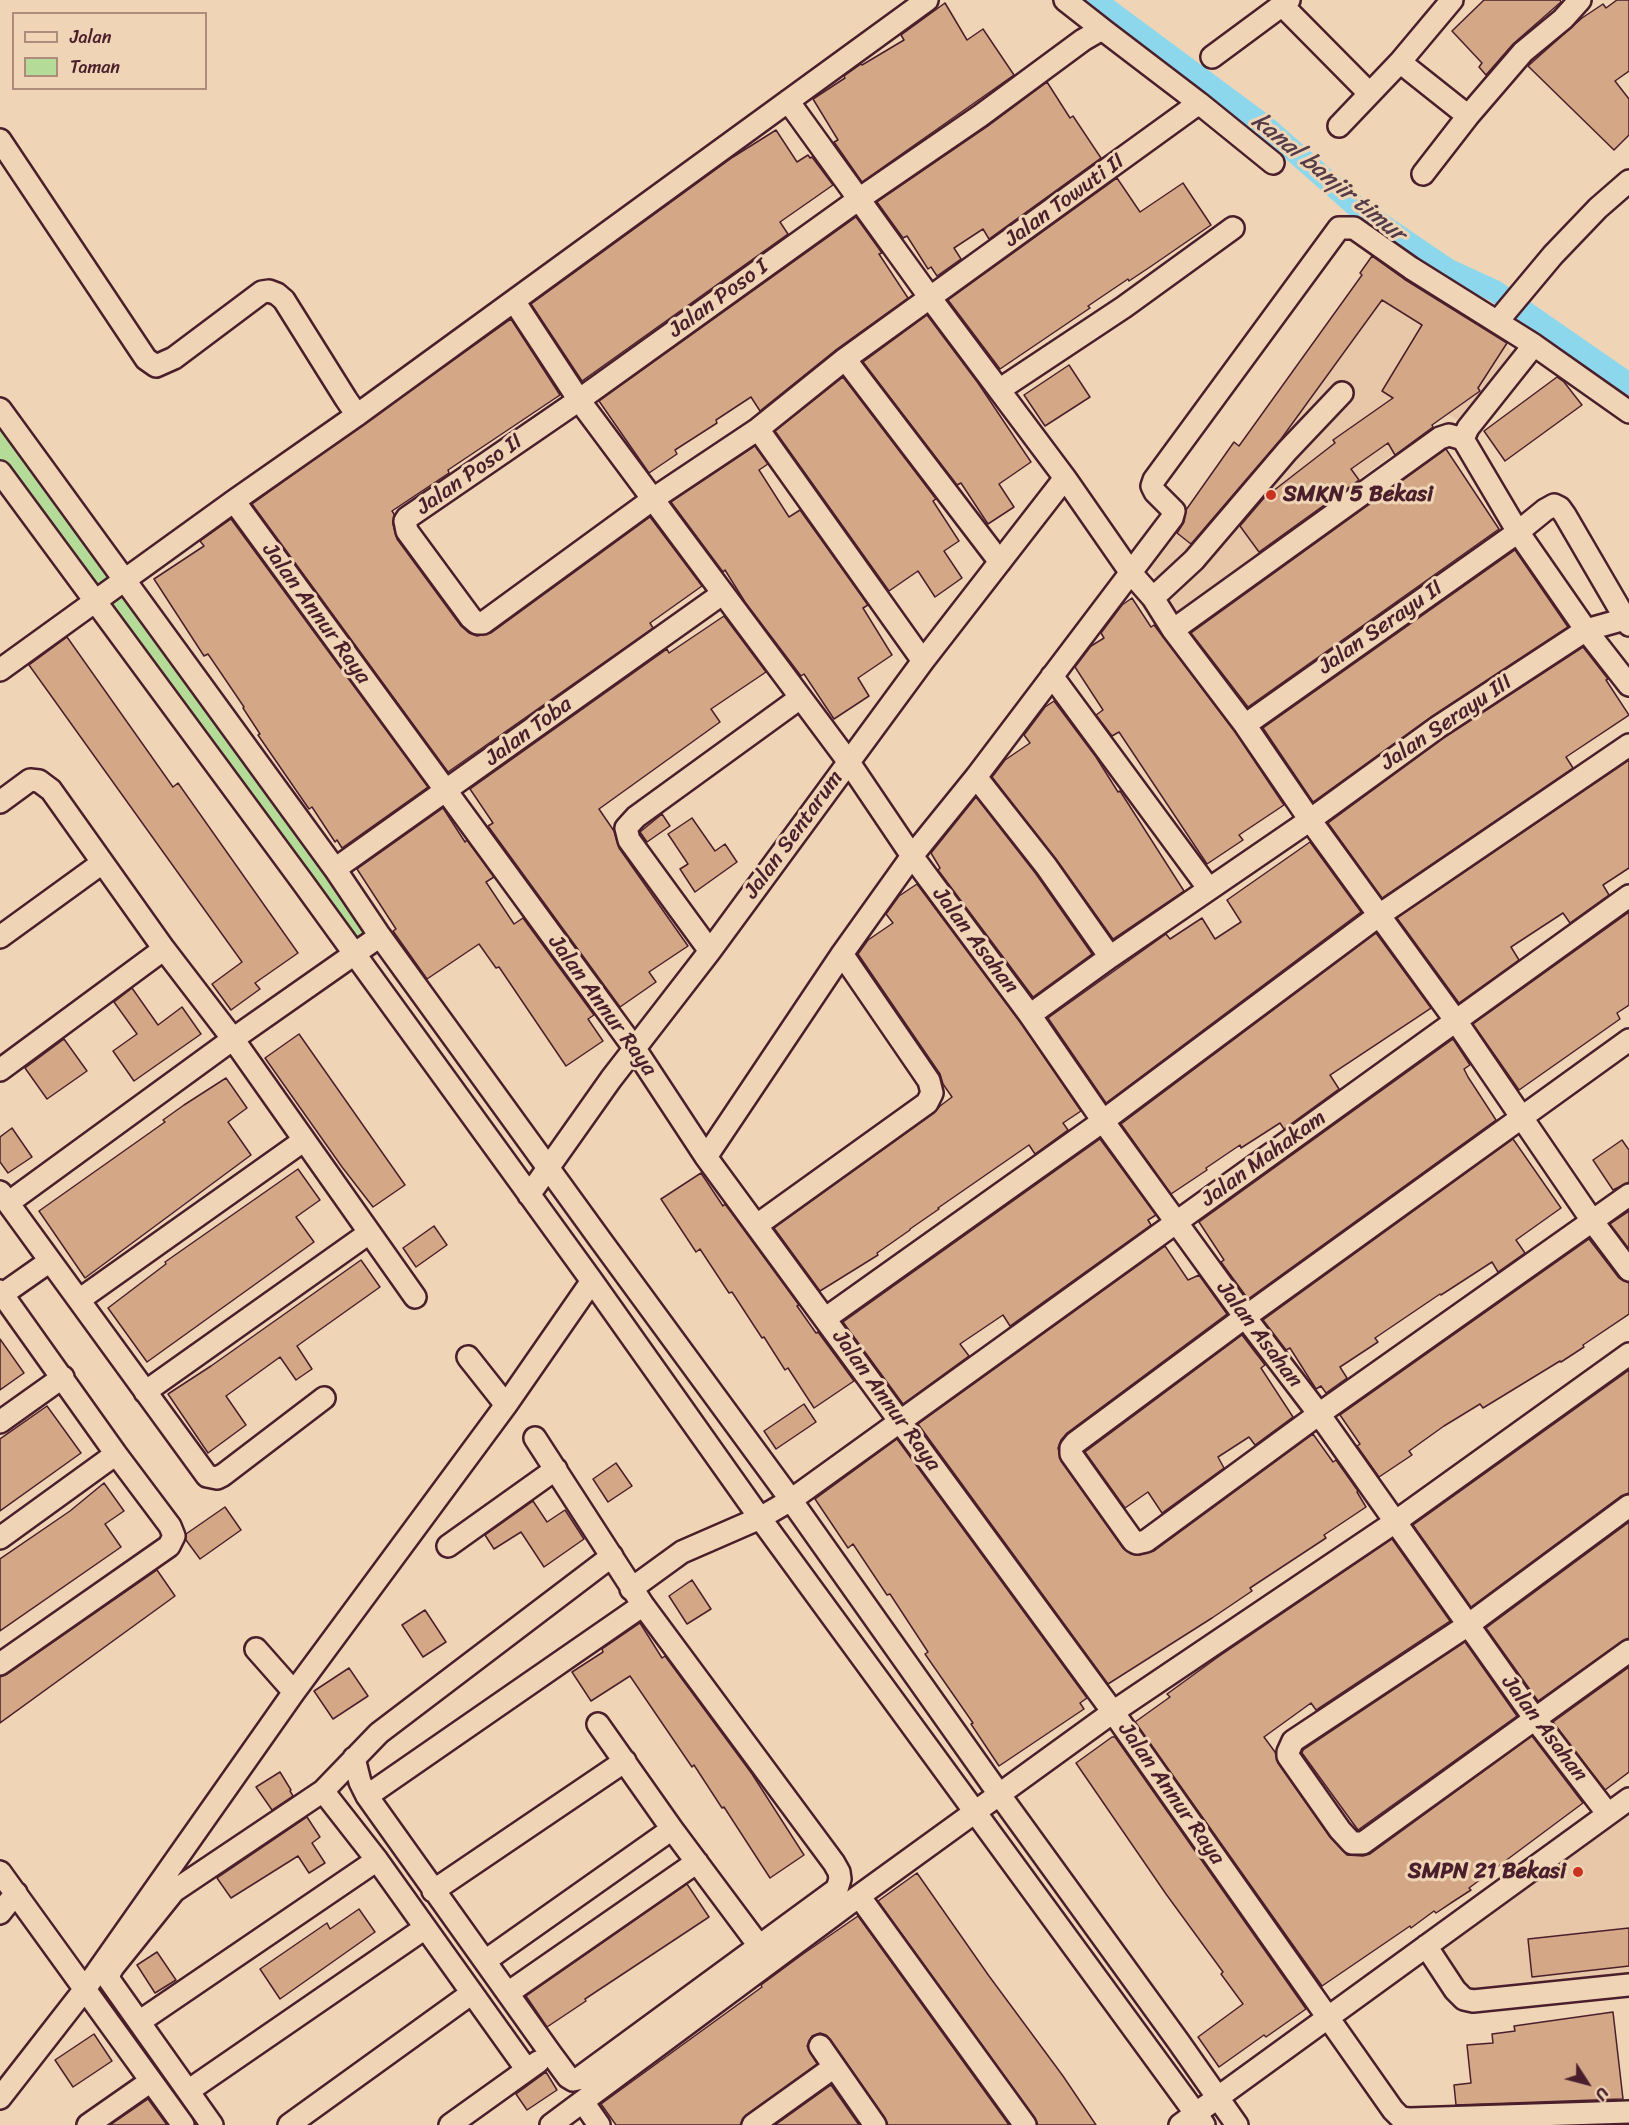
<!DOCTYPE html>
<html>
<head>
<meta charset="utf-8">
<style>
	body { margin:0 }
	#map { position:relative; width:1629px; height:2125px; overflow:hidden; background:#efd5b6; font-family:Sriracha,sans-serif }
	canvas { display:block }
	.legend { position:absolute; left:12px; top:12px; width:195px; height:78px; box-sizing:border-box; background:#efd5b6; border:2px solid #ad8c7e; margin:0; padding:8px 10px; list-style:none; font-size:18px; color:#4a1f2b }
	.legend li { display:flex; align-items:center; gap:12px; height:30px }
	.legend b { width:30px; border:2px solid #ad8c7e }
	.north { position:absolute; left:1557px; top:2053px; width:60px; height:60px; -webkit-text-stroke:4px #efd5b6; paint-order:stroke; rotate:126deg; font-size:16px; font-weight:700; line-height:24px; text-align:center; color:#4a1f2b }
	.north::after { content:''; display:block; margin:auto; width:21px; height:27px; background:#4a1f2b; clip-path:polygon(50% 0,100% 100%,50% 72%,0 100%) }
</style>
</head>
<body>
<div id="map">
<canvas width="1629" height="2125"></canvas>
<ul class="legend">
<li><b style="height:8px;background:#efd5b6"></b>Jalan</li>
<li><b style="height:16px;background:#b4db97"></b>Taman</li>
</ul>
<div class="north">U</div>
</div>
<script>
const c = document.querySelector('canvas').getContext('2d');
c.lineJoin = 'round';
function paint(path, color) {
  c.fillStyle = color;
  c.fill(path, 'evenodd');
}
function shape(rows) {
  const path = new Path2D();
  for (const r of rows) {
    path.moveTo(r[0], r[1]);
    for (let i = 2; i < r.length; i += 2) path.lineTo(r[i], r[i + 1]);
  }
  return path;
}
function strokePath(path, color, width, dash) {
  c.strokeStyle = color;
  c.lineWidth = width;
  c.lineCap = dash ? 'butt' : 'round';
  c.setLineDash(dash || []);
  c.stroke(path);
}
function label(font, color, halo, rows, align = 'center') {
  c.font = font + ' Sriracha,sans-serif';
  c.lineWidth = 6;
  c.setLineDash([]);
  c.textBaseline = 'middle';
  c.strokeStyle = halo;
  c.fillStyle = color;
  for (const [text, x, y, turn = 0] of rows) {
    c.save();
    c.translate(x, y);
    c.rotate((+turn || 0) * Math.PI / 180);
    c.textAlign = isNaN(turn) ? turn : align;
    if (halo) c.strokeText(text, 0, 0);
    c.fillText(text, 0, 0);
    c.restore();
  }
}
paint(shape([
	[1382,252,1498,326,1513,355,1460,421,1447,414,1177,613,1150,568],
	[1629,1799,1629,1985,1473,2001,1426,1946]
]), '#e7c7a8');
paint(shape([
	[0,409,380,935,353,955,0,472]
]), '#b4db97');
strokePath(shape([
	[1095,0,1264,125,1359,209,1449,270,1495,291,1629,384]
]), '#8dd7ed', 22);
const building = shape([
	[1484,0,1560,0,1561,2,1513,44,1486,75,1479,67,1482,63,1452,31,1484,0],
	[1617,0,1629,0,1629,71,1615,81,1629,99,1629,135,1614,150,1528,66,1582,18,1603,4,1606,8,1617,0],
	[945,3,967,40,983,29,1014,75,862,182,834,142,838,140,813,99,845,78,844,76,861,64,862,65,904,40,901,35,945,3],
	[1047,82,1070,118,1073,116,1101,158,989,239,983,229,954,248,961,259,937,276,931,267,928,269,907,236,903,238,877,202,988,126,1047,82],
	[776,130,797,162,808,155,810,158,812,157,833,185,780,222,788,234,582,381,531,304,733,157,776,130],
	[1117,178,1140,212,1183,183,1211,225,1150,267,1129,281,1128,279,1088,306,1090,308,1000,369,948,300,1117,178],
	[856,217,882,253,879,254,908,298,837,349,760,411,751,397,716,420,717,423,675,450,677,454,649,473,599,401,856,217],
	[1372,256,1404,279,1507,343,1478,388,1480,391,1432,425,1433,427,1395,455,1388,443,1351,469,1359,480,1259,552,1240,526,1264,498,1335,443,1333,440,1393,398,1382,391,1422,325,1382,300,1281,439,1191,544,1177,533,1184,522,1186,510,1234,442,1239,446,1362,275,1360,273,1372,256],
	[927,315,978,383,1031,462,999,484,1014,507,988,524,961,483,957,485,863,362,927,315],
	[511,319,560,395,448,470,449,473,392,511,394,514,393,524,397,539,461,626,469,633,477,636,491,633,650,517,702,586,650,623,653,628,448,772,252,504,511,319],
	[1069,365,1090,397,1045,426,1024,395,1069,365],
	[843,377,936,499,933,501,959,541,944,551,962,578,935,597,918,571,889,591,775,431,843,377],
	[1557,377,1564,382,1582,405,1505,461,1484,431,1557,377],
	[755,446,768,464,759,470,789,517,800,510,868,605,863,608,892,655,858,678,869,696,834,719,804,674,801,676,745,602,725,570,723,572,671,502,755,446],
	[1446,449,1499,529,1248,707,1191,633,1446,449],
	[231,519,428,787,342,848,337,840,335,842,312,807,309,809,258,735,260,734,243,708,244,707,225,679,208,654,204,656,154,579,204,546,200,541,231,519],
	[1515,550,1568,627,1431,717,1313,802,1263,728,1515,550],
	[1132,598,1151,627,1154,625,1235,732,1284,805,1239,835,1243,840,1207,864,1119,732,1112,736,1096,715,1103,710,1075,667,1091,646,1104,638,1101,633,1122,605,1132,598],
	[724,616,766,672,711,709,720,722,599,809,614,831,619,848,688,946,649,972,656,982,620,1007,488,826,493,823,470,789,667,649,669,653,724,616],
	[67,637,173,787,178,783,298,953,255,983,260,989,231,1010,212,984,242,962,29,665,67,637],
	[1583,647,1608,679,1606,680,1629,715,1566,757,1573,768,1382,898,1328,823,1445,737,1583,647],
	[1054,701,1096,757,1118,792,1120,791,1184,891,1113,939,1056,859,992,777,1005,760,1030,743,1024,735,1045,707,1054,701],
	[1629,760,1629,868,1603,885,1609,895,1570,923,1563,913,1511,947,1519,960,1459,1003,1397,918,1629,760],
	[976,797,1036,874,1092,954,1033,997,938,870,940,868,931,853,976,797],
	[443,808,465,842,467,840,494,877,486,882,514,924,523,918,594,1015,588,1019,603,1041,566,1066,499,967,496,968,479,944,427,979,393,931,396,929,357,869,443,808],
	[662,814,670,826,647,842,640,832,662,814],
	[692,818,715,851,725,844,737,862,695,892,680,869,688,864,668,834,692,818],
	[1310,842,1361,912,1106,1103,1048,1018,1166,934,1170,939,1202,918,1215,939,1241,922,1227,900,1310,842],
	[917,884,1020,1022,1081,1111,1063,1123,1068,1130,1035,1154,1029,1145,938,1208,939,1209,910,1229,910,1230,877,1253,878,1255,820,1291,774,1228,934,1113,940,1106,952,1097,943,1084,940,1074,858,954,868,940,893,923,886,914,899,896,917,884],
	[1629,912,1629,1005,1617,1013,1620,1019,1519,1090,1473,1024,1629,912],
	[1376,933,1431,1008,1330,1075,1339,1089,1284,1129,1280,1123,1241,1148,1240,1145,1206,1168,1207,1170,1171,1194,1121,1124,1376,933],
	[132,988,158,1025,182,1007,201,1034,134,1081,113,1051,137,1034,114,1002,132,988],
	[299,1034,405,1185,373,1207,342,1167,265,1058,299,1034],
	[64,1039,87,1071,47,1099,25,1068,64,1039],
	[1453,1039,1470,1065,1464,1069,1468,1077,1496,1120,1248,1299,1221,1262,1224,1260,1199,1222,1453,1039],
	[226,1078,247,1108,228,1122,251,1155,85,1278,39,1211,165,1122,163,1120,184,1105,226,1078],
	[12,1128,32,1157,8,1173,0,1162,0,1137,12,1128],
	[1100,1139,1156,1215,1148,1220,1151,1225,1010,1326,1003,1315,960,1344,969,1356,903,1404,843,1322,1100,1139],
	[1513,1139,1561,1208,1516,1240,1525,1253,1498,1272,1492,1262,1441,1295,1440,1294,1375,1338,1378,1342,1340,1367,1347,1378,1326,1393,1321,1386,1316,1389,1290,1348,1286,1350,1263,1320,1513,1139],
	[1622,1140,1629,1150,1629,1182,1613,1190,1593,1160,1622,1140],
	[298,1169,320,1200,296,1217,314,1242,147,1362,108,1308,166,1264,165,1262,298,1169],
	[701,1173,723,1206,725,1204,799,1305,797,1306,816,1333,818,1332,854,1381,814,1408,788,1368,785,1370,764,1337,762,1338,732,1292,729,1293,700,1249,696,1252,661,1199,701,1173],
	[1629,1211,1629,1249,1610,1224,1629,1211],
	[434,1226,447,1245,416,1267,403,1248,434,1226],
	[1589,1239,1619,1278,1629,1283,1629,1314,1583,1345,1584,1347,1561,1362,1560,1361,1483,1408,1480,1404,1444,1426,1409,1451,1412,1455,1379,1477,1357,1446,1360,1444,1340,1415,1589,1239],
	[1165,1246,1188,1280,1199,1275,1227,1314,1067,1433,1061,1440,1058,1448,1061,1461,1123,1548,1131,1554,1139,1555,1154,1551,1313,1434,1333,1462,1336,1460,1358,1491,1357,1492,1366,1507,1324,1535,1326,1538,1250,1588,1252,1591,1212,1618,1108,1684,918,1424,1165,1246],
	[361,1260,380,1287,297,1346,312,1369,296,1380,280,1357,226,1396,246,1425,208,1453,168,1394,211,1366,361,1260],
	[1242,1335,1265,1365,1261,1368,1293,1417,1255,1445,1249,1437,1218,1457,1224,1468,1162,1513,1148,1492,1125,1508,1085,1452,1242,1335],
	[0,1339,24,1373,0,1390,0,1339],
	[1629,1370,1629,1493,1621,1496,1471,1607,1413,1525,1629,1370],
	[804,1404,816,1422,776,1449,764,1431,804,1404],
	[47,1406,81,1453,0,1511,0,1439,47,1406],
	[897,1439,1087,1698,1080,1703,1084,1709,999,1766,971,1724,973,1723,925,1654,928,1652,890,1594,887,1595,853,1544,848,1548,815,1499,897,1439],
	[616,1463,632,1486,608,1502,593,1479,616,1463],
	[104,1483,124,1511,105,1524,121,1547,0,1631,0,1559,70,1511,104,1483],
	[533,1501,547,1522,565,1510,584,1539,544,1567,521,1532,494,1549,485,1535,533,1501],
	[225,1507,241,1530,200,1559,186,1540,186,1534,225,1507],
	[1629,1522,1629,1638,1622,1641,1538,1701,1486,1628,1629,1522],
	[1392,1539,1450,1621,1316,1710,1311,1703,1264,1737,1275,1752,1278,1763,1330,1837,1347,1855,1363,1856,1370,1854,1532,1736,1583,1803,1469,1888,1471,1890,1454,1901,1436,1913,1434,1911,1411,1928,1410,1926,1322,1986,1135,1722,1170,1697,1167,1694,1218,1657,1392,1539],
	[157,1570,175,1596,0,1723,0,1677,7,1674,157,1570],
	[692,1580,711,1609,687,1624,669,1596,692,1580],
	[425,1610,446,1642,423,1657,402,1625,425,1610],
	[640,1623,662,1658,665,1656,752,1774,804,1855,770,1878,724,1807,722,1808,694,1765,692,1767,630,1676,591,1701,572,1672,603,1652,602,1649,640,1623],
	[1465,1642,1517,1716,1358,1830,1302,1753,1303,1750,1465,1642],
	[1629,1667,1629,1772,1605,1790,1553,1722,1629,1667],
	[349,1668,368,1696,333,1719,314,1691,349,1668],
	[1112,1737,1115,1737,1306,2009,1266,2037,1264,2035,1219,2067,1198,2037,1243,2004,1221,1974,1223,1972,1166,1894,1076,1763,1112,1737],
	[280,1772,291,1790,290,1791,293,1796,272,1810,256,1787,280,1772],
	[307,1817,320,1837,312,1843,325,1863,309,1873,298,1856,231,1898,217,1878,307,1817],
	[917,1873,989,1976,1063,2076,1096,2125,1038,2125,1035,2118,878,1901,917,1873],
	[687,1884,709,1917,585,1999,586,2001,547,2027,526,1996,687,1884],
	[359,1909,375,1932,280,1999,260,1969,327,1923,330,1929,359,1909],
	[858,1916,1009,2125,888,2125,885,2118,830,2039,826,2035,820,2033,812,2036,807,2046,817,2064,746,2115,740,2125,616,2125,601,2104,762,1987,761,1985,803,1954,858,1916],
	[1629,1928,1629,1966,1532,1977,1528,1939,1629,1928],
	[157,1952,176,1980,155,1993,137,1965,157,1952],
	[1613,2012,1623,2099,1456,2105,1454,2085,1471,2083,1467,2045,1493,2043,1492,2034,1515,2031,1514,2026,1613,2012],
	[94,2034,112,2061,73,2087,55,2060,94,2034],
	[546,2072,557,2090,527,2110,516,2094,546,2072],
	[831,2085,859,2125,775,2125,831,2085],
	[148,2099,167,2125,110,2125,148,2099]
]);
paint(building, '#d4a786');
strokePath(building, '#4a1f2b', 1.5);
const minor = shape([
	[1065,0,1102,29],
	[1283,6,1369,93],
	[1212,57,1289,0],
	[1400,62,1452,0],
	[788,101,931,299,1065,478,1131,573,1153,598,1173,630,1245,725,1310,820,1456,1021,1593,1222,1629,1270],
	[1199,103,845,359,758,429,653,499,483,623,477,623,471,618,407,531,405,521,407,518,579,400,859,199,980,116,1083,40,1102,29,1199,103,1273,163],
	[1339,126,1400,62,1468,116],
	[0,140,146,359,156,366,174,358,262,292,269,291,277,294,284,300,346,399,357,415],
	[1423,174,1468,116,1523,52,1563,19,1580,0],
	[514,301,579,400,848,761,912,856,1030,1015,1103,1121,1245,1317,1319,1414,1535,1719,1608,1814],
	[1497,322,1553,255,1598,208,1629,181],
	[845,359,1000,562],
	[999,390,1124,307,1233,228],
	[0,409,335,869,380,936,599,1238,791,1500,999,1794,1178,2041,1237,2125],
	[758,429,923,661],
	[1463,439,1468,428,1534,345],
	[0,472,301,880,592,1281,760,1518,1204,2125],
	[234,501,635,1049,706,1157,1113,1712,1393,2110,1401,2118,1409,2119,1629,2112],
	[1153,598,1194,560,1287,451,1342,393],
	[1173,630,1440,438,1449,435,1463,439,1518,532,1586,630,1629,685],
	[0,670,234,501,357,415,927,0],
	[1052,676,1209,889],
	[1245,725,1518,532,1545,510,1554,505,1560,508,1565,515,1629,625],
	[976,777,1046,866,1110,957],
	[0,802,30,780,39,781,51,790,164,949,233,1039,415,1297],
	[335,869,722,594],
	[0,937,102,863],
	[710,951,629,840,626,828,636,817,800,698],
	[1030,1015,1110,957,1310,820,1438,727,1586,630,1625,619],
	[1629,1040,1245,1317,1075,1443,1071,1448,1071,1454,1133,1541,1137,1543,1146,1541,1319,1414,1629,1195],
	[0,1070,164,949],
	[706,1157,842,954,912,856,976,777,1172,518,1174,511,1155,492,1152,486,1154,480,1339,228,1354,228,1411,268,1534,345,1629,412],
	[0,1192,8,1203,233,1039,380,936],
	[529,1195,611,1079,710,951,923,661,1065,478],
	[8,1203,207,1476,217,1478,223,1475,324,1398],
	[757,1225,927,1103,932,1093,929,1081,842,954],
	[0,1291,116,1454,170,1526,174,1536,169,1546,0,1664],
	[0,1296,50,1261],
	[79,1300,303,1141],
	[826,1318,1103,1121,1378,916,1629,745],
	[468,1357,506,1405],
	[145,1392,369,1233],
	[0,1422,63,1377],
	[1629,1506,1468,1625,1293,1741,1288,1752,1288,1756,1340,1830,1352,1843,1363,1843,1629,1651],
	[0,1538,116,1454],
	[448,1546,556,1469],
	[631,1589,682,1552,760,1518,791,1500,1629,896],
	[256,1649,294,1692],
	[598,1724,672,1829,760,1947],
	[354,1758,360,1782,367,1796,551,2054,568,2077,573,2080,578,2079,837,1889,840,1879,839,1872,834,1863,643,1605,535,1438],
	[323,1791,377,1860,527,2070],
	[367,1796,643,1605],
	[0,1872,183,2125],
	[433,1891,625,1761],
	[859,1896,1025,2125],
	[0,1913,16,1893],
	[1426,1946,1455,1990,1464,1999,1473,2001,1629,1985],
	[485,1961,672,1829],
	[508,1993,697,1862],
	[139,2022,377,1860],
	[820,2046,875,2125],
	[188,2091,425,1928],
	[0,2098,85,1989,294,1692,506,1405,592,1281],
	[583,2102,599,2125],
	[88,2125,151,2081],
	[212,2125,110,1981,109,1974,113,1967,174,1891,323,1791,379,1733,612,1556],
	[289,2125,472,1993],
	[450,2125,538,2062],
	[551,2125,859,1896,1113,1712,1395,1522,1629,1354],
	[753,2125,834,2067],
	[1180,2125,1629,1799]
]);
strokePath(minor, '#4a1f2b', 26);
strokePath(minor, '#efd5b6', 21);
for (const [x, y, r, color] of [
	[1271,495,6,"#c8321e"],
	[1578,1872,6,"#c8321e"]
]) {
  const dot = new Path2D();
  dot.arc(x, y, r, 0, 2 * Math.PI);
  c.fillStyle = color;
  c.fill(dot);
  strokePath(dot, '#efd5b6', 2);
}
label('22px', '#4a1f2b', '#efd5b6', [
	["Jalan Towuti II",1065,201,-36],
	["Jalan Poso I",719,299,-36],
	["Jalan Poso II",470,475,-35],
	["Jalan Annur Raya",316,614,54],
	["Jalan Serayu II",1381,628,-35],
	["Jalan Serayu III",1447,723,-34],
	["Jalan Toba",529,732,-36],
	["Jalan Sentarum",794,835,-54],
	["Jalan Asahan",975,941,53],
	["Jalan Annur Raya",602,1006,54],
	["Jalan Mahakam",1264,1159,-36],
	["Jalan Asahan",1259,1335,53],
	["Jalan Annur Raya",886,1401,54],
	["Jalan Asahan",1544,1729,53],
	["Jalan Annur Raya",1171,1794,55]
]);
label('bold 22px', '#4a1f2b', '#efd5b6', [
	["SMKN 5 Bekasi",1283,495],
	["SMPN 21 Bekasi",1566,1872,"right"]
], 'left');
label('italic 24px', '#543b48', '#efd5b6', [
	["kanal banjir timur",1328,178,39]
]);
</script>
</body>
</html>
